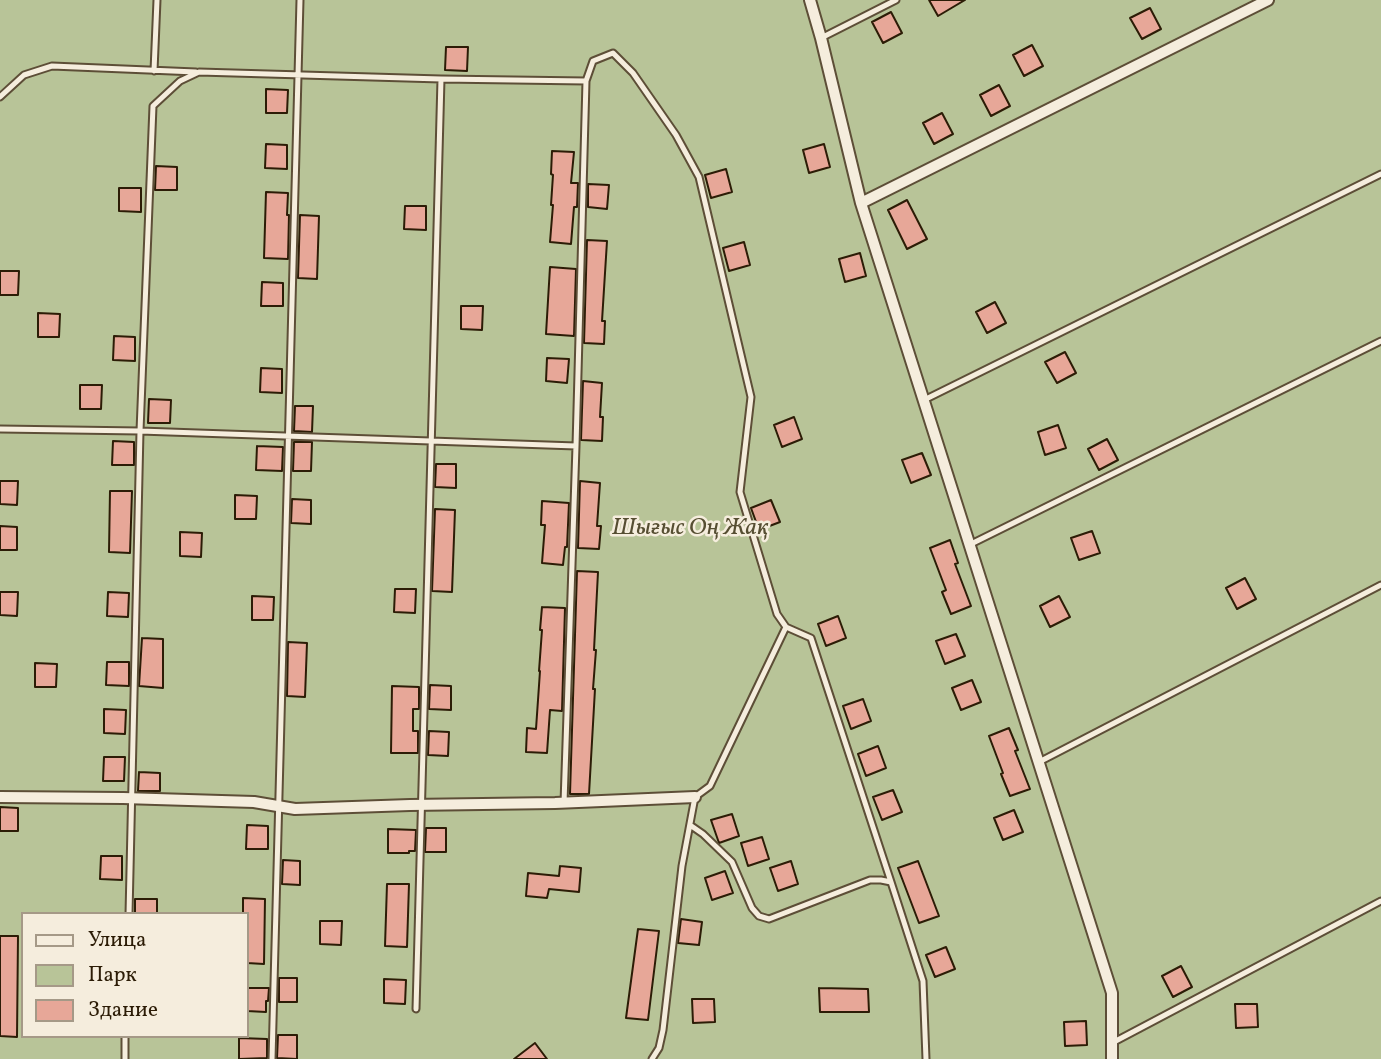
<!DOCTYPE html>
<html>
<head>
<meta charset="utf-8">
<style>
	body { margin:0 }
	#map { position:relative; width:1381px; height:1059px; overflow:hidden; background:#f0e3ca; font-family:Vollkorn,serif }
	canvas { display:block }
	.legend { position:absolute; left:21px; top:912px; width:228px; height:126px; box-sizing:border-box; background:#f5eddd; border:2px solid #a59987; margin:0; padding:9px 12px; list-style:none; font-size:21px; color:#2c1c06 }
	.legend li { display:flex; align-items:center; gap:14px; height:35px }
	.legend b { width:35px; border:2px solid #a59987 }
</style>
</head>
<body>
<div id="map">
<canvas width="1381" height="1059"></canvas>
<ul class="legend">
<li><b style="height:9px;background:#f5eddd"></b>Улица</li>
<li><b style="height:19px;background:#b8c498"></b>Парк</li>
<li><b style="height:19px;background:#e7a798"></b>Здание</li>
</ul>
</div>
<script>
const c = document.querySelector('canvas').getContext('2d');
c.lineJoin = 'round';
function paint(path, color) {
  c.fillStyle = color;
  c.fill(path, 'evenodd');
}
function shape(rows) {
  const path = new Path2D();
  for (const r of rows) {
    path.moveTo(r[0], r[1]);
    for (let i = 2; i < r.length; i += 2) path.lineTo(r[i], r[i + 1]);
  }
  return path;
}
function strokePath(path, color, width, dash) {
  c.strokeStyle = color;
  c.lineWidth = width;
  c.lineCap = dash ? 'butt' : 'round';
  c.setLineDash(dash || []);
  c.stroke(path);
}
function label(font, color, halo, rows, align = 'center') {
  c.font = font + ' Vollkorn,serif';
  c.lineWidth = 5;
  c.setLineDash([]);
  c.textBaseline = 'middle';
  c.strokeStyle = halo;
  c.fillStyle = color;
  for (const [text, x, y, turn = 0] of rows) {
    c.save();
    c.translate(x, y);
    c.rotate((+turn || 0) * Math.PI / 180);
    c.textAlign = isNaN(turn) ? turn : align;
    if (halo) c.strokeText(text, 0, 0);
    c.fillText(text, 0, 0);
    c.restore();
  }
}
paint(shape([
	[0,0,1381,0,1381,1059,0,1059],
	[23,914,247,914,247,1036,23,1036]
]), '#b8c498');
const building = shape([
	[929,0,965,0,938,16,929,0],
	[1150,8,1161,29,1142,39,1130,18,1150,8],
	[891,12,902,33,883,43,872,22,891,12],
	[1032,45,1043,66,1024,76,1013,55,1032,45],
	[446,47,468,47,467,71,445,70,446,47],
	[999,85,1010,106,991,116,980,95,999,85],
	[266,89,288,90,287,113,266,113,266,89],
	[942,113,953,134,934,144,923,123,942,113],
	[266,144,287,145,287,169,265,168,266,144],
	[824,144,830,167,809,173,803,150,824,144],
	[552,151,574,152,571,183,578,183,577,207,574,207,571,244,550,242,553,205,551,205,553,175,551,174,552,151],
	[156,166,177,167,177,190,155,190,156,166],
	[726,169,732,192,711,198,705,175,726,169],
	[588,184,609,185,607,209,588,207,588,184],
	[119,188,141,188,141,212,119,211,119,188],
	[266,192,288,193,287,215,289,215,288,259,264,258,266,192],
	[907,200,927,239,907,249,888,210,907,200],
	[405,206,426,206,426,230,404,229,405,206],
	[300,215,319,216,317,279,298,278,300,215],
	[587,240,607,241,602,321,605,321,604,344,584,343,587,240],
	[744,242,750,265,729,271,723,248,744,242],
	[860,253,866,276,845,282,839,259,860,253],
	[550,267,576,269,574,336,546,334,550,267],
	[0,271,19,271,18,295,0,295,0,271],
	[262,282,283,283,283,306,261,306,262,282],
	[995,302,1006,323,987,333,976,312,995,302],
	[461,306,483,306,482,330,461,329,461,306],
	[38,313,60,314,59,337,38,337,38,313],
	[114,336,135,337,135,361,113,360,114,336],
	[1065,352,1076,373,1057,383,1045,362,1065,352],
	[547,358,569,359,567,383,546,381,547,358],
	[261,368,282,369,282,393,260,392,261,368],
	[583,381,602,383,600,417,603,417,602,441,581,440,583,381],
	[80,385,102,385,101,409,80,409,80,385],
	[149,399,171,400,170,423,148,423,149,399],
	[295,406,313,406,312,432,294,431,295,406],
	[794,417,802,439,782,447,774,425,794,417],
	[1058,425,1066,448,1045,455,1038,432,1058,425],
	[1107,439,1118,460,1099,470,1088,449,1107,439],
	[113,441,134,442,134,465,112,465,113,441],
	[294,442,312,442,311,471,293,471,294,442],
	[257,446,283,447,282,471,256,470,257,446],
	[922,453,931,475,911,483,902,460,922,453],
	[436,464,456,464,456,488,435,487,436,464],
	[0,481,18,481,17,505,0,504,0,481],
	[580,481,600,483,597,526,601,526,599,549,578,548,580,481],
	[110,491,132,491,130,553,109,552,110,491],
	[235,495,257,496,256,519,235,519,235,495],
	[292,499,311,500,311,524,291,523,292,499],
	[771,500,780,522,759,530,751,508,771,500],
	[542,501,569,503,567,547,565,547,563,565,542,563,545,525,541,525,542,501],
	[435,509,455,510,452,592,432,591,435,509],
	[0,526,17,527,17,550,0,550,0,526],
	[1092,531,1100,553,1079,560,1071,538,1092,531],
	[180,532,202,533,201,557,180,556,180,532],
	[950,540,958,563,955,564,971,606,951,614,942,592,946,590,930,548,950,540],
	[577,571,598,572,594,650,596,650,593,689,595,689,589,794,570,794,577,571],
	[1245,578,1256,599,1237,609,1226,588,1245,578],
	[395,589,416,589,415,613,394,612,395,589],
	[0,592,18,592,17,616,0,615,0,592],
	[108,592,129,593,128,617,107,616,108,592],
	[252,596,274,597,273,620,252,620,252,596],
	[1059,596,1070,617,1050,627,1040,606,1059,596],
	[542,607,565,608,562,711,550,710,547,753,526,752,527,728,536,729,540,671,539,671,542,630,540,630,542,607],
	[838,616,846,638,826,646,818,624,838,616],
	[956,634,965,656,945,664,936,641,956,634],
	[142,638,163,639,163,688,139,686,142,638],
	[288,642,307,643,305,697,287,696,288,642],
	[107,662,129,662,129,686,106,685,107,662],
	[35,663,57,664,56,687,35,687,35,663],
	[972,680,981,702,961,710,952,688,972,680],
	[430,685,451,686,451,710,429,709,430,685],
	[392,686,419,687,419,709,413,709,413,731,418,731,418,753,391,753,392,686],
	[863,699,871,721,851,729,843,706,863,699],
	[104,709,126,710,125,734,104,733,104,709],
	[1009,728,1018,750,1015,751,1030,789,1010,796,1001,774,1003,773,989,736,1009,728],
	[429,731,449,732,448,756,428,755,429,731],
	[878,746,886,768,866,776,858,754,878,746],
	[104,757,125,757,124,781,103,781,104,757],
	[139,772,160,773,160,791,138,791,139,772],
	[893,790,902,812,882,820,873,797,893,790],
	[0,807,18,808,18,831,0,831,0,807],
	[1014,810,1023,832,1003,840,994,818,1014,810],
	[732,814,739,836,719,843,711,820,732,814],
	[247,825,268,826,268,849,246,849,247,825],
	[426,828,446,828,446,852,425,852,426,828],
	[388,829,416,830,415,851,409,851,409,853,388,853,388,829],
	[762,837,769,859,748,866,741,843,762,837],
	[101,856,122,856,122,880,100,879,101,856],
	[283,860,300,861,300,885,282,884,283,860],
	[791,861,798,884,778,891,770,868,791,861],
	[918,861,939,916,919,923,898,868,918,861],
	[560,866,581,868,579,892,549,889,547,898,526,896,528,873,559,876,560,866],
	[725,871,733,893,712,900,705,878,725,871],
	[387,884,409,884,407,947,385,946,387,884],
	[243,898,265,899,264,964,247,963,247,914,243,914,243,898],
	[135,899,157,899,157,914,135,914,135,899],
	[681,919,702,922,699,945,678,943,681,919],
	[320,921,342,921,341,945,320,944,320,921],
	[638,929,659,931,648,1020,626,1018,638,929],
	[0,936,18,936,17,1037,0,1036,0,936],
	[946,947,955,969,935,977,926,955,946,947],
	[1181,966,1192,987,1173,997,1162,976,1181,966],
	[279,978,297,978,297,1002,279,1002,279,978],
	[384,979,406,980,405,1004,384,1003,384,979],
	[247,988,269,988,268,1001,266,1001,266,1012,247,1011,247,988],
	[819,988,868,989,869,1012,820,1012,819,988],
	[692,999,714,999,715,1022,693,1023,692,999],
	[1235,1004,1257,1004,1258,1027,1236,1028,1235,1004],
	[1086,1021,1087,1045,1065,1046,1064,1022,1086,1021],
	[278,1035,297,1035,297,1059,277,1058,278,1035],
	[239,1038,267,1039,267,1058,239,1059,239,1038],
	[535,1043,547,1059,514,1059,535,1043]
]);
paint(building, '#e7a798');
strokePath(building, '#2c1c06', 2);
const lane = shape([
	[821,38,896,0],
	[154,71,157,0],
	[0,97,24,75,52,66,196,72],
	[924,400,1381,174],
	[0,429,140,431,576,446],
	[969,545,1381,341],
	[1039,762,1381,585],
	[564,803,576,446,586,81,593,61,613,53,633,73,676,135,699,177,751,397,740,492,777,614,786,627,811,638,891,882,923,981,926,1059],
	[690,825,703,834,732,862,752,908,759,916,769,919,870,880,881,880,891,882],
	[129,914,140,431,153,106,180,81,199,72,441,79,586,81],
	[416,1009,441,79],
	[1112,1043,1381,901],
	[125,1059,125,1036],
	[272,1059,300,0],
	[652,1059,659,1048,663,1030,682,866,695,797,710,786,786,627]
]);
const street = shape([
	[810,0,821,38,861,203,1112,993,1112,1059],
	[861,203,1268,0],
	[0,797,123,798,254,802,295,809,410,805,555,803,695,797]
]);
strokePath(lane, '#5d4e37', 9);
strokePath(street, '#5d4e37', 14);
strokePath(lane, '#f5eddd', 5);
strokePath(street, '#f5eddd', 10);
label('italic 24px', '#564e32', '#f5eddd', [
	["Шығыс Оң Жақ",690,530]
]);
</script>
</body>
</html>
